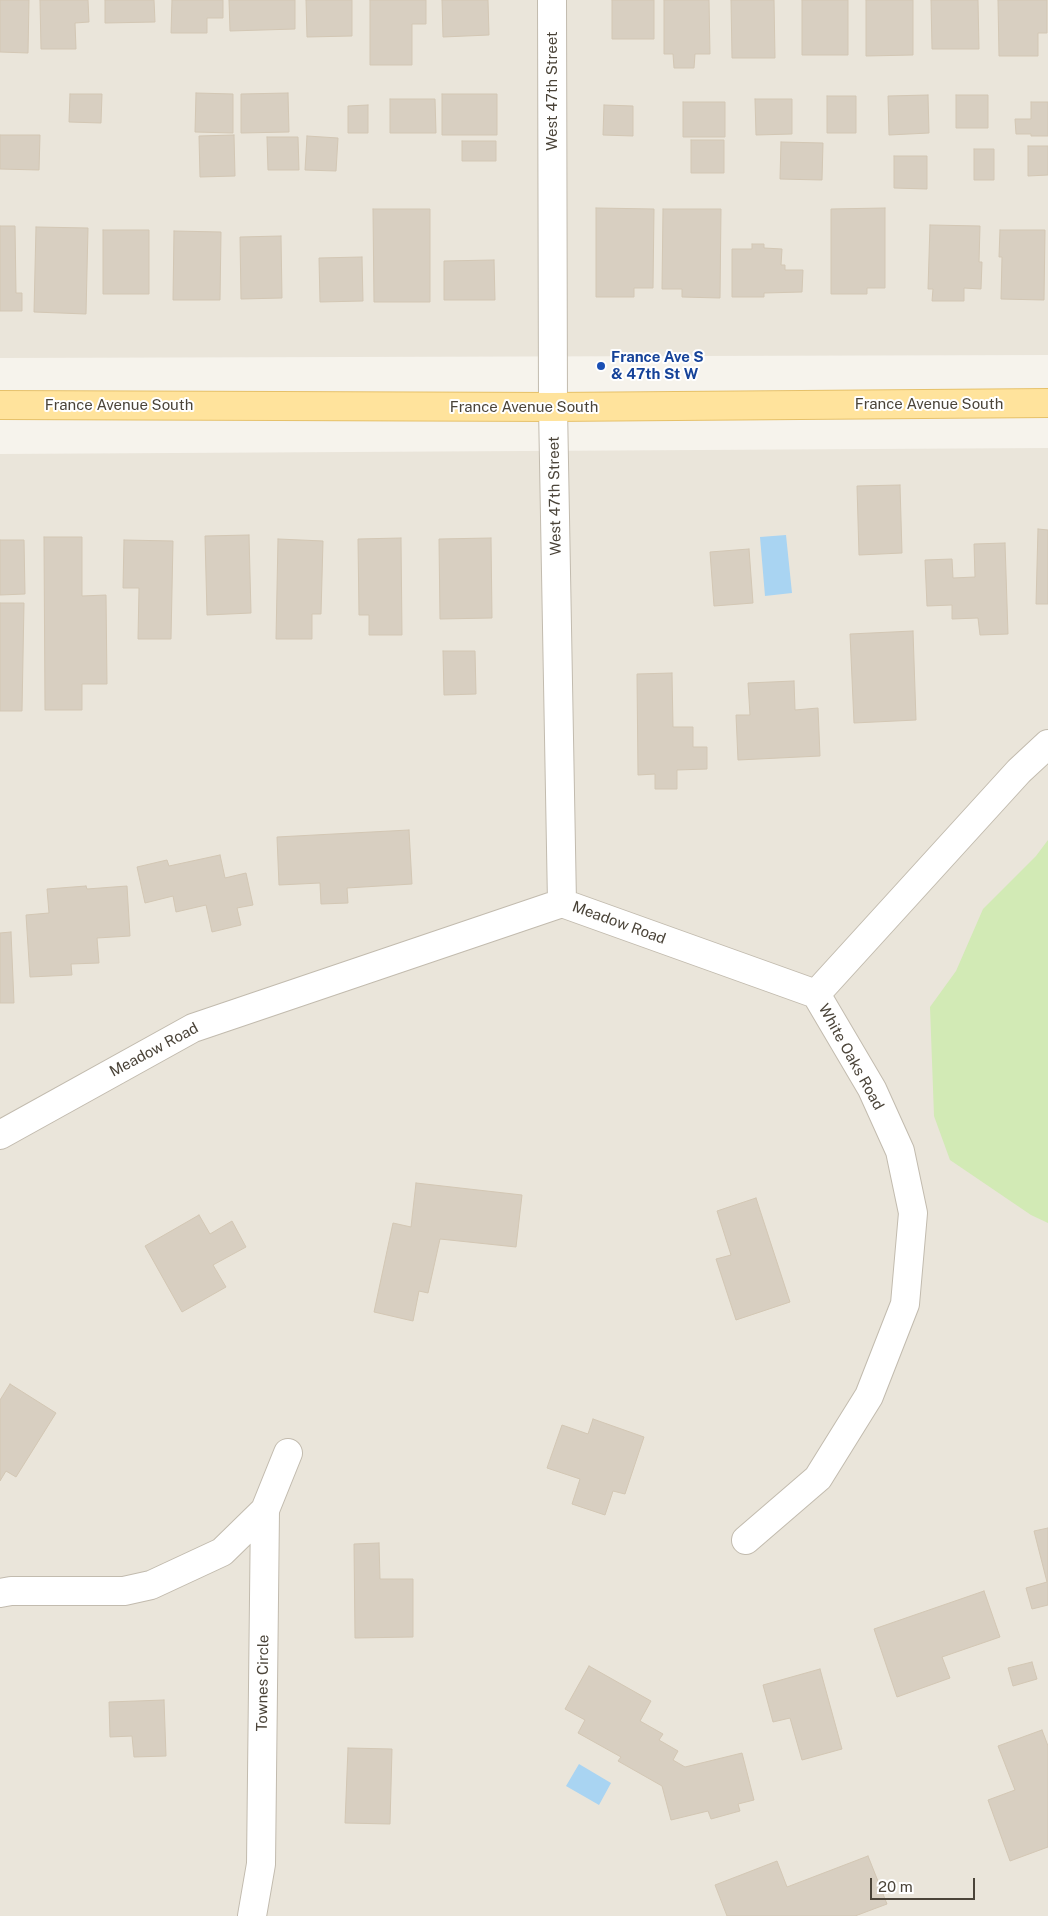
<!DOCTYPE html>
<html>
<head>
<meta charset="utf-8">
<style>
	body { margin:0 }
	#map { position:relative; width:1048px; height:1916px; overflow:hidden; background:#f6f3ec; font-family:"Public Sans",sans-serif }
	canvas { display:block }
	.scale { position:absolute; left:870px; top:1878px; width:105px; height:22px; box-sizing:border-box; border:2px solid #4b4439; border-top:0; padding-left:6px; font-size:15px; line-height:18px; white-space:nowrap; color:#4b4439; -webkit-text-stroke:4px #fff; paint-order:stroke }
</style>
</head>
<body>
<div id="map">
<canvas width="1048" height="1916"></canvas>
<div class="scale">20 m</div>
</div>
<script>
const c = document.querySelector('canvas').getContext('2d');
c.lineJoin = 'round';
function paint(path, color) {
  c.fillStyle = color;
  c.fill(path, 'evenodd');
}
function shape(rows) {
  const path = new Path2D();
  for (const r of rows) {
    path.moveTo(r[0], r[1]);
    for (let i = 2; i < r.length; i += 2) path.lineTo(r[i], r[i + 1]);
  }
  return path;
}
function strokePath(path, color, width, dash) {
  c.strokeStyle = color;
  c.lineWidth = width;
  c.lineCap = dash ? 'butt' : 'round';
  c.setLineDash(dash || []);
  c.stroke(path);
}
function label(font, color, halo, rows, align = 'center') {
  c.font = font + ' "Public Sans",sans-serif';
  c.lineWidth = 4;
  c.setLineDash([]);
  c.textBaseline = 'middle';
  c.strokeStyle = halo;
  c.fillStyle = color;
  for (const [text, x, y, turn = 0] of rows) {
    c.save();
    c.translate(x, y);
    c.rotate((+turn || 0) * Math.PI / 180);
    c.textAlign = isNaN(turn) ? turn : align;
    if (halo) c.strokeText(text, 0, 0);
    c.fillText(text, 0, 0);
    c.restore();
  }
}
paint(shape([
	[0,0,1048,0,1048,355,0,358],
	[1048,448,1048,1916,0,1916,0,454]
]), '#eae5da');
paint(shape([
	[1048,840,1048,1223,1031,1215,950,1160,934,1116,930,1007,956,971,983,909,1036,856]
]), '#d2eab5');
paint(shape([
	[786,535,792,593,765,596,760,537],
	[579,1764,611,1783,599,1805,566,1786]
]), '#a9d4f2');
const building = shape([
	[0,0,29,0,28,53,0,52,0,0],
	[40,0,88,0,89,22,75,23,76,49,41,49,40,0],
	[105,0,154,0,155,22,105,23,105,0],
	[172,0,223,0,223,18,207,18,207,33,171,33,172,0],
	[229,0,295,0,295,29,230,31,229,0],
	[306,0,352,0,352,36,307,37,306,0],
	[370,0,426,0,426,24,412,24,412,65,370,65,370,0],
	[442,0,488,0,489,35,443,37,442,0],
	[612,0,654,0,654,39,612,39,612,0],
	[664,0,709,0,710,54,695,54,694,68,674,68,673,54,664,54,664,0],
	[731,0,774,0,775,58,732,58,731,0],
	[802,0,848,0,848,55,802,55,802,0],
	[866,0,913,0,913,55,866,56,866,0],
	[931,0,978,0,979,49,932,49,931,0],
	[998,0,1047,0,1047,33,1038,33,1038,56,999,56,998,0],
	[196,93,233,94,233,133,195,132,196,93],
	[288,93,289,132,241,133,241,94,288,93],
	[70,94,102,94,101,123,69,122,70,94],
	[442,94,497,94,497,135,442,135,442,94],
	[928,95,929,133,889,135,888,96,928,95],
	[956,95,988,95,988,128,956,128,956,95],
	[827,96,856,96,856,133,827,133,827,96],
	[390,99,435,99,436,133,390,133,390,99],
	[755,99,792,99,792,134,756,135,755,99],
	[683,102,725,102,725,137,683,137,683,102],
	[1031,102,1048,102,1048,136,1031,136,1031,134,1016,134,1015,119,1031,119,1031,102],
	[368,105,368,133,348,133,348,106,368,105],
	[604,105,633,106,633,136,603,135,604,105],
	[0,135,40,135,39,170,0,169,0,135],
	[234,135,235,176,200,177,199,136,234,135],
	[307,136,338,138,336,171,305,170,307,136],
	[267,137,298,137,299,170,268,170,267,137],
	[691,140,724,140,724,173,691,173,691,140],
	[462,141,496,141,496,161,462,161,462,141],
	[781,142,823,143,822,180,780,179,781,142],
	[1028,146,1048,146,1048,175,1028,176,1028,146],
	[974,149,994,149,994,180,974,180,974,149],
	[894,156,927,156,927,189,894,188,894,156],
	[596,208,654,209,653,288,634,288,634,297,596,297,596,208],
	[885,208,885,288,867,288,867,294,831,294,831,209,885,208],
	[373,209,430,209,430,302,374,302,373,209],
	[663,209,721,209,720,298,682,297,682,289,662,289,663,209],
	[930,225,980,226,979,262,982,262,981,289,964,288,964,301,932,301,933,289,928,289,930,225],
	[0,226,15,226,16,293,22,293,22,311,0,311,0,226],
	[36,227,88,228,86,314,34,312,36,227],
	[103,230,149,230,149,294,103,294,103,230],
	[1000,230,1045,230,1044,300,1001,299,1002,257,999,257,1000,230],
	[174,231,221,232,220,300,173,300,174,231],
	[281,236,282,298,241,299,240,237,281,236],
	[752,244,764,244,764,248,782,249,781,265,785,265,785,270,803,270,802,292,764,293,764,297,732,297,732,249,752,249,752,244],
	[362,257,363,301,320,302,319,258,362,257],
	[494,260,495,300,444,300,444,261,494,260],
	[900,485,902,553,859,555,857,486,900,485],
	[1038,529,1048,530,1048,604,1036,604,1038,529],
	[249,535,251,613,207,615,205,536,249,535],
	[44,537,82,537,82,596,106,595,107,684,82,684,82,710,45,710,44,537],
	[401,538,402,635,369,635,369,615,359,615,358,539,401,538],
	[491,538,492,618,440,619,439,539,491,538],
	[278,539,323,541,321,614,312,614,312,639,276,639,278,539],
	[0,540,24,540,25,594,0,595,0,540],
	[124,540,173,541,171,639,138,639,139,588,123,588,124,540],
	[1005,543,1008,634,980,635,978,618,952,619,952,605,927,606,925,560,952,559,953,578,975,577,974,544,1005,543],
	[749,549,753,603,714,606,710,552,749,549],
	[0,603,24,603,22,711,0,711,0,603],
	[913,631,916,720,854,723,850,634,913,631],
	[443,651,475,651,476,694,444,695,443,651],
	[672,673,673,727,693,727,693,747,707,747,707,769,677,770,677,789,655,789,655,774,638,775,637,674,672,673],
	[794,681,795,710,818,708,820,756,738,760,736,715,750,715,748,683,794,681],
	[409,830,412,884,347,888,348,903,321,904,320,883,279,885,277,837,409,830],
	[220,855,225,878,246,873,253,905,237,908,241,925,212,932,206,905,176,912,173,896,145,903,137,867,167,860,169,866,220,855],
	[86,886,87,889,127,886,130,936,97,938,99,963,71,964,72,975,30,977,26,915,49,913,47,889,86,886],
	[11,932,14,1003,0,1003,0,933,11,932],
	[416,1183,522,1195,516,1247,440,1239,428,1293,419,1291,413,1321,374,1312,393,1223,411,1227,416,1183],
	[756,1198,790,1302,736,1320,716,1259,731,1255,717,1211,756,1198],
	[199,1215,210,1234,232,1221,246,1247,213,1265,226,1287,182,1312,145,1246,199,1215],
	[10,1384,56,1413,16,1477,6,1471,0,1481,0,1400,10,1384],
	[593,1419,644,1437,625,1494,613,1491,605,1515,572,1504,580,1479,547,1468,562,1425,588,1434,593,1419],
	[1048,1528,1048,1605,1032,1609,1026,1588,1047,1582,1034,1531,1048,1528],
	[379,1543,380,1579,413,1579,413,1637,355,1638,354,1544,379,1543],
	[984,1591,1000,1637,942,1657,950,1678,897,1697,874,1629,984,1591],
	[1032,1662,1037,1679,1013,1686,1008,1668,1032,1662],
	[589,1666,651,1701,640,1721,663,1734,659,1740,678,1751,673,1760,685,1767,742,1753,754,1800,738,1804,740,1811,711,1819,708,1811,671,1820,662,1786,618,1761,621,1757,578,1733,585,1720,565,1709,589,1666],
	[820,1669,842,1749,802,1760,790,1718,773,1722,763,1685,820,1669],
	[164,1700,166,1756,134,1757,132,1736,110,1737,109,1702,164,1700],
	[1042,1730,1048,1746,1048,1847,1010,1861,988,1800,1015,1790,998,1746,1042,1730],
	[348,1748,392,1749,390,1824,345,1823,348,1748],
	[868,1856,887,1904,855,1916,727,1916,715,1885,777,1861,787,1887,868,1856]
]);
paint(building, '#d8cfc1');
strokePath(building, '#d3c7b4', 1);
const minor = shape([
	[552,0,553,407,562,903],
	[0,1135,193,1028,562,903,816,994,1019,771,1048,744],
	[746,1540,818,1478,869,1396,905,1304,913,1213,900,1151,872,1089,816,994],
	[0,1593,11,1591,124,1591,151,1585,222,1552,265,1510],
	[252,1916,261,1864,265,1510,288,1453]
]);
const major = shape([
	[0,405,553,407,1048,403]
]);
strokePath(minor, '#c2bbae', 30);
strokePath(major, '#e6c16a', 30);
strokePath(minor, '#fff', 28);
strokePath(major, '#ffe39c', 28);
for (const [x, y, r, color] of [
	[601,366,5,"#1a4fb4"]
]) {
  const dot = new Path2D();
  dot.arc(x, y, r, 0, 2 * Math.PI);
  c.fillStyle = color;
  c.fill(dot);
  strokePath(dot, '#fff', 2);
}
label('15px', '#4b4439', '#fff', [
	["West 47th Street",552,91,-90],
	["France Avenue South",929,404],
	["France Avenue South",119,405],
	["France Avenue South",524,407],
	["West 47th Street",555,496,-91],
	["Meadow Road",619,923,20],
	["Meadow Road",154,1050,-28],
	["White Oaks Road",851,1057,61],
	["Townes Circle",263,1683,-89]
]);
label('bold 15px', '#164399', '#fff', [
	["France Ave S",611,357],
	["& 47th St W",611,374]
], 'left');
</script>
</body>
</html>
